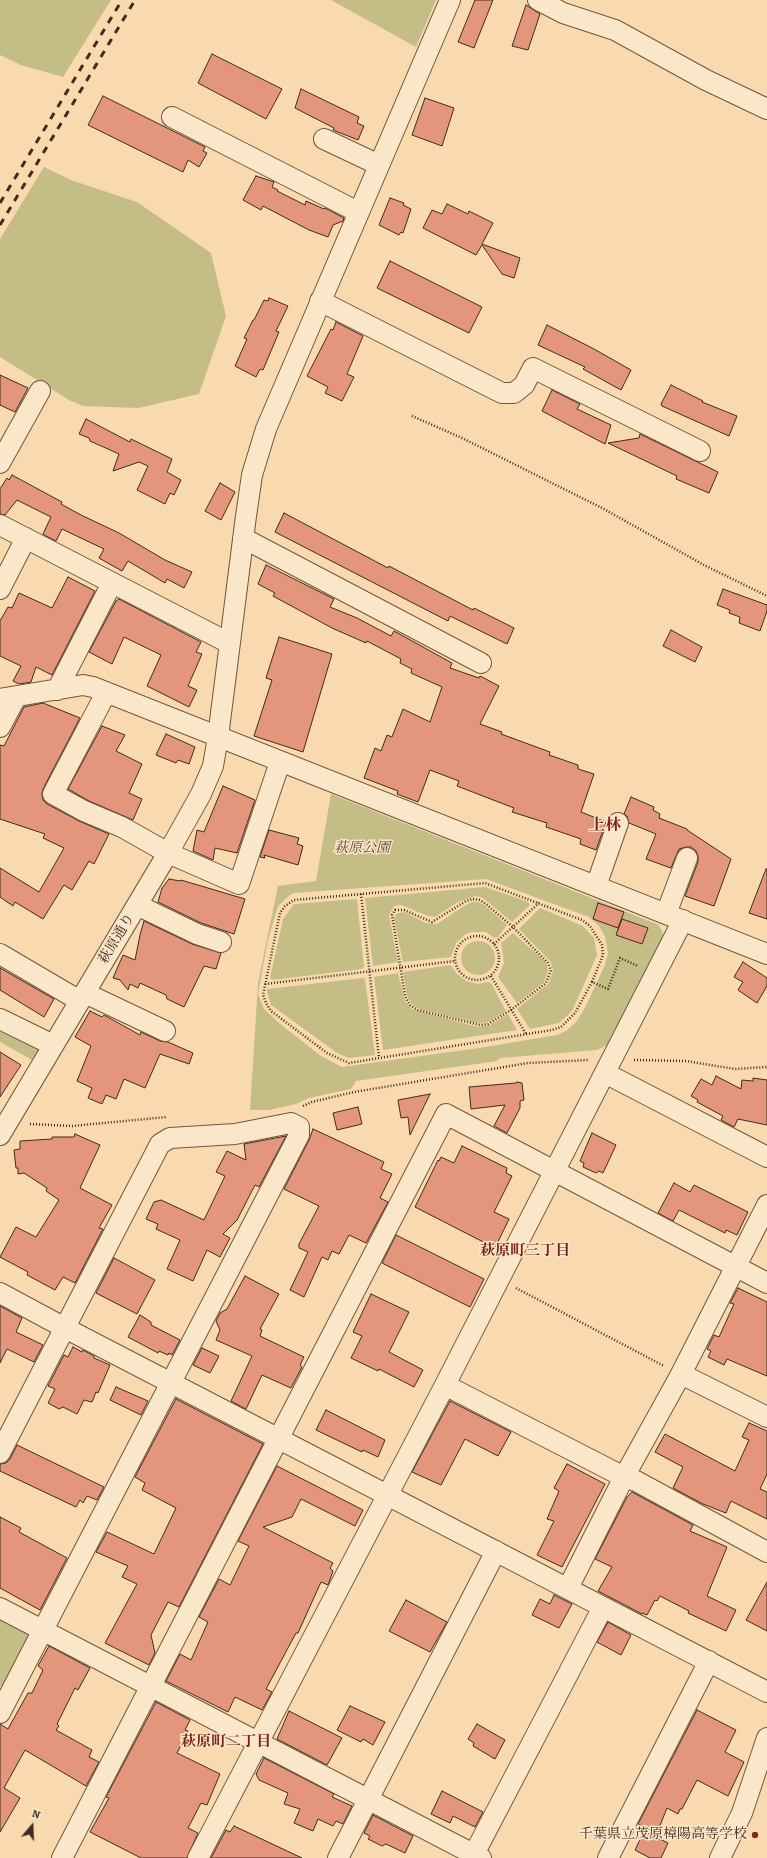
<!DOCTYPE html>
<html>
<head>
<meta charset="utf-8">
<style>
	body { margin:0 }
	#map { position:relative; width:767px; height:1858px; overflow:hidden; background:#f8daae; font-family:Alegreya,serif }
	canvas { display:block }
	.north { position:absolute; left:12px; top:1806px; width:40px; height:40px; -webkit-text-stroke:3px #fae7ca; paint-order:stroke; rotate:19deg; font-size:11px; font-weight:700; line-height:16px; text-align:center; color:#412b1e }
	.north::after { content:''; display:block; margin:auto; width:14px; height:18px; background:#412b1e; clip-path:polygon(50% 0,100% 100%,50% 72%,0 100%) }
</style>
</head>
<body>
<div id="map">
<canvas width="767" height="1858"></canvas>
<div class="north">N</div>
</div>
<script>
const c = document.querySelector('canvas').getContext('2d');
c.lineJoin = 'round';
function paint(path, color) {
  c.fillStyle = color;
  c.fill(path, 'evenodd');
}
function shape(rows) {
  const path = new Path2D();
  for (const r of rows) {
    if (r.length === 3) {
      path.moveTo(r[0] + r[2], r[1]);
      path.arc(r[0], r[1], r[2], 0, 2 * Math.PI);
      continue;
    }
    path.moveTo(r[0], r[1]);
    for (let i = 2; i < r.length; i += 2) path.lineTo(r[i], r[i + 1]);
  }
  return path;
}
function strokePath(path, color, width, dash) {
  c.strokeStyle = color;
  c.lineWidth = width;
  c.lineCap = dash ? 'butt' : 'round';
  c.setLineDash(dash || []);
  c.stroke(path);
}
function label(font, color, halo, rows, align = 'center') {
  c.font = font + ' Alegreya,"Noto Serif JP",serif';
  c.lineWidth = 3;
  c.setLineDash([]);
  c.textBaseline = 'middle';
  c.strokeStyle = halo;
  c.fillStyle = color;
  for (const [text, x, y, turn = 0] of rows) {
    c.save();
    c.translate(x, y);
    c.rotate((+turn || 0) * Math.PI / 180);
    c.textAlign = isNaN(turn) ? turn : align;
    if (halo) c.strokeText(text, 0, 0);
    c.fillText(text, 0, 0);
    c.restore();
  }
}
paint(shape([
	[0,0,111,0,63,77,21,65,0,55],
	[331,0,436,0,416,47],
	[44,167,71,180,137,202,211,253,226,316,199,394,138,408,83,406,69,400,0,357,0,239],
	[331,794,659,925,665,938,611,1043,597,1050,500,1058,497,1061,356,1081,351,1089,309,1098,296,1104,269,1110,250,1110,258,983,278,886,316,881],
	[486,879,589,917,599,926,605,936,608,953,605,965,584,1010,576,1022,566,1031,557,1035,479,1048,342,1067,321,1056,279,1023,264,1009,258,994,268,940,278,906,290,895,294,893],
	[485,887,528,902,530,905,512,922,483,898,476,896,458,902,435,917,428,916,401,905,394,906,389,915,398,962,373,966,365,898],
	[357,899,364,967,362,969,272,980,270,978,283,919,294,904],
	[472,902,478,902,484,905,507,925,498,937,494,938,486,932,472,932,466,934,456,943,451,957,403,962,394,919,396,914,404,912,426,923,437,924,464,906],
	[540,908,583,926,594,938,597,955,573,1009,568,1015,559,1023,530,1029,517,1009,549,983,553,970,551,962,519,929],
	[513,933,546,962,548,970,544,982,517,1003,498,977,504,963,501,943],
	[478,958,17],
	[451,965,456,973,466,981,478,984,487,982,491,983,506,1011,488,1022,477,1023,420,1009,412,1004,407,996,403,972],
	[398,973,405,1001,412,1009,478,1027,490,1025,508,1014,517,1030,383,1050,374,977],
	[363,978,365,979,375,1055,349,1058,337,1053,271,1005,267,991,267,989],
	[0,1031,39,1049,32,1060,0,1042],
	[0,1617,30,1629,33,1638,7,1689,0,1686]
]), '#c4bd86');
const building = shape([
	[475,0,493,0,474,48,458,42,475,0],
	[526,5,540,14,528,50,512,46,526,5],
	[212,54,282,89,266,119,198,83,212,54],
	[301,89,359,117,357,123,364,126,358,140,333,130,334,128,295,108,301,89],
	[103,96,205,147,203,151,207,153,199,167,188,160,183,172,88,125,103,96],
	[425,98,454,108,442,146,412,135,425,98],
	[256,176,274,182,272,187,278,190,277,191,305,205,306,201,324,209,325,208,344,218,343,221,333,225,328,237,309,230,263,206,261,210,243,200,256,176],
	[390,198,404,203,403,205,411,209,403,233,401,232,399,235,379,225,390,198],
	[447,204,468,214,469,211,493,223,482,244,520,258,514,278,502,274,482,245,476,255,423,228,432,210,442,214,447,204],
	[390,261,482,307,469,333,377,288,390,261],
	[269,298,288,306,276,331,279,332,263,370,260,369,256,377,235,366,247,339,244,338,253,320,254,320,264,300,268,301,269,298],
	[336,322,363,336,347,374,354,377,342,401,325,393,328,387,307,376,331,329,333,330,336,322],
	[547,325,594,349,631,370,621,390,583,369,585,367,538,345,547,325],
	[0,375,28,388,15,412,0,405,0,375],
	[671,385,703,401,702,402,737,416,729,436,662,406,661,404,671,385],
	[552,390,580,404,577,409,611,425,605,444,542,411,552,390],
	[86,419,130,442,131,439,172,459,167,472,181,480,174,495,170,493,165,504,137,490,148,466,139,462,113,471,119,454,90,441,89,438,79,434,86,419],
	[640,434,718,472,709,493,676,479,677,476,608,443,639,438,640,434],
	[12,475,62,502,61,504,81,515,119,533,165,560,192,572,184,588,167,579,165,583,128,561,122,571,99,558,104,549,62,529,56,541,46,536,43,534,51,517,17,500,5,515,0,514,0,489,7,478,9,480,12,475],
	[220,483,235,492,221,520,205,511,220,483],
	[284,513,388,568,389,566,473,610,474,608,514,628,507,644,450,616,448,621,275,532,284,513],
	[266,565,334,599,330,607,357,618,391,636,394,631,452,663,450,668,479,678,480,676,499,686,480,724,502,732,501,734,550,752,549,755,578,765,578,769,594,774,581,812,606,822,596,850,580,844,581,839,546,827,547,823,512,812,514,808,457,786,459,781,430,770,418,802,397,794,398,791,364,778,375,748,381,751,387,735,392,737,403,709,430,722,442,687,411,673,412,669,400,663,401,659,367,641,366,643,332,628,273,596,275,593,258,584,266,565],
	[68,577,95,591,52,675,36,667,31,682,19,684,13,681,21,666,0,656,0,621,8,607,12,608,19,593,52,608,68,577],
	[723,589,767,605,767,611,760,631,739,623,740,617,729,613,730,610,717,605,723,589],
	[119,599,201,642,196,652,202,654,188,686,197,690,189,707,147,686,161,655,124,637,112,664,89,652,116,601,119,599],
	[671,630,702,647,695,662,663,646,671,630],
	[279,637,332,654,303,752,254,736,272,680,266,678,279,637],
	[43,703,80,718,43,789,42,794,43,800,47,804,79,821,109,834,94,864,89,861,72,890,64,885,43,919,15,902,13,906,0,897,0,868,39,892,64,848,43,838,45,834,0,819,0,745,4,746,24,707,43,703],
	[102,726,125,735,116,751,142,764,129,793,142,799,133,820,89,801,68,789,102,726],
	[166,734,195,747,189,764,178,760,176,763,156,755,166,734],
	[223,786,255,800,237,853,215,848,213,860,193,851,197,830,204,832,223,786],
	[631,797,654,807,653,810,660,814,659,818,687,829,687,830,731,859,714,906,685,896,698,862,698,856,696,851,691,847,686,847,679,849,671,868,646,859,656,834,629,823,627,816,624,814,631,797],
	[269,830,299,838,297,844,303,846,298,865,264,855,265,858,260,857,269,830],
	[766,869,767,869,767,919,749,913,766,869],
	[169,879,180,881,181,880,245,899,234,934,201,923,158,902,162,888,169,879],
	[598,903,624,912,618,928,593,919,598,903],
	[622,919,648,928,642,944,616,935,622,919],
	[144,921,192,944,221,953,216,969,204,966,184,1007,167,999,166,995,140,983,138,988,130,984,128,990,120,980,113,978,123,955,135,960,140,935,144,921],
	[743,962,767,978,767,986,757,1003,738,990,743,982,734,977,743,962],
	[0,968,54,999,44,1017,0,990,0,968],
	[90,1011,102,1017,104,1015,140,1035,141,1032,160,1041,168,1042,193,1053,189,1064,160,1054,145,1088,124,1079,116,1099,106,1095,102,1104,88,1098,92,1088,77,1081,91,1046,75,1037,90,1011],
	[0,1052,21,1065,0,1097,0,1052],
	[716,1076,741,1089,742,1080,753,1081,753,1078,767,1080,767,1125,738,1119,734,1127,721,1120,723,1116,697,1102,698,1100,691,1096,701,1079,712,1085,716,1076],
	[517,1082,522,1083,524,1100,520,1101,520,1108,507,1133,494,1126,505,1105,471,1109,469,1087,516,1083,517,1082],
	[430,1094,410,1135,408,1117,401,1118,398,1100,430,1094],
	[358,1107,362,1124,337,1130,333,1113,358,1107],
	[313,1129,384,1162,381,1169,392,1174,380,1198,388,1202,366,1243,349,1235,339,1254,332,1251,328,1260,322,1257,304,1297,290,1290,308,1252,299,1248,299,1244,319,1206,284,1189,309,1140,313,1129],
	[592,1133,616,1145,603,1173,599,1171,596,1173,583,1167,584,1163,580,1161,592,1133],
	[75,1134,100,1145,80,1188,112,1205,99,1228,103,1229,75,1283,63,1277,55,1290,27,1275,28,1272,0,1257,16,1227,36,1237,59,1200,46,1191,47,1188,24,1173,18,1174,18,1168,16,1168,14,1150,20,1149,20,1141,52,1139,52,1137,74,1137,75,1134],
	[286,1136,259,1187,255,1185,237,1220,223,1234,230,1238,220,1257,207,1250,193,1281,167,1269,180,1240,156,1229,158,1224,146,1219,154,1202,161,1200,204,1220,225,1176,216,1172,227,1151,246,1160,244,1144,286,1136],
	[462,1146,507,1168,506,1173,512,1176,494,1212,509,1219,495,1248,415,1207,438,1160,439,1161,441,1157,454,1163,462,1146],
	[674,1183,690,1192,694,1185,748,1212,737,1235,726,1230,725,1233,679,1210,673,1221,658,1213,674,1183],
	[396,1235,484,1279,470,1307,382,1263,396,1235],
	[114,1258,155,1280,137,1314,96,1293,114,1258],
	[245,1276,279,1294,260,1329,262,1330,260,1336,304,1357,300,1365,302,1367,291,1388,262,1375,246,1409,231,1401,252,1356,216,1340,220,1330,216,1321,220,1313,227,1309,245,1276],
	[738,1288,767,1302,767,1376,727,1359,724,1365,708,1357,711,1351,707,1349,714,1335,719,1337,734,1304,730,1303,738,1288],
	[371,1294,409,1312,389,1352,423,1370,414,1387,379,1369,378,1371,351,1358,362,1336,353,1332,371,1294],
	[0,1306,22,1318,16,1332,43,1345,34,1362,7,1349,0,1363,0,1306],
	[140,1315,151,1322,151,1325,180,1340,172,1355,169,1353,168,1355,159,1351,158,1353,128,1337,140,1315],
	[73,1347,82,1352,83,1350,94,1356,94,1358,110,1365,98,1393,96,1392,92,1402,84,1400,77,1414,63,1407,59,1409,48,1403,55,1389,48,1386,64,1355,68,1357,73,1347],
	[202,1348,219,1356,210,1373,193,1365,202,1348],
	[116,1387,148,1401,141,1415,110,1400,116,1387],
	[176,1399,263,1444,179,1607,168,1602,151,1635,155,1653,149,1665,105,1643,137,1584,122,1577,128,1566,96,1552,107,1532,154,1554,176,1508,142,1490,145,1483,135,1477,176,1399],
	[450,1401,511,1432,498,1456,465,1439,441,1485,412,1472,450,1401],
	[326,1410,385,1440,378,1457,363,1450,362,1452,316,1430,326,1410],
	[749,1423,767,1431,767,1474,760,1489,767,1492,767,1519,731,1501,726,1513,703,1504,673,1488,683,1467,655,1452,665,1434,735,1471,749,1440,742,1437,749,1423],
	[17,1445,104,1487,97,1500,87,1496,83,1503,80,1500,76,1507,0,1471,0,1464,6,1463,10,1459,17,1445],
	[567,1464,605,1484,562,1567,537,1555,554,1521,547,1519,559,1491,554,1488,567,1464],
	[277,1466,363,1510,355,1526,301,1499,292,1517,263,1527,333,1563,330,1568,333,1571,328,1585,321,1582,298,1633,296,1633,266,1689,272,1692,262,1710,235,1697,228,1712,166,1681,180,1654,191,1660,208,1622,199,1617,219,1579,230,1585,249,1546,238,1541,277,1466],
	[632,1492,693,1525,690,1531,727,1547,707,1596,736,1610,726,1631,688,1613,689,1611,660,1596,657,1601,655,1600,647,1615,642,1613,642,1614,598,1591,612,1567,595,1559,627,1497,632,1492],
	[0,1517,21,1528,19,1532,67,1558,40,1610,0,1588,0,1517],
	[767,1582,767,1631,746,1620,767,1582],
	[554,1595,572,1604,559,1628,532,1615,540,1599,550,1604,554,1595],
	[406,1600,447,1622,430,1652,389,1631,406,1600],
	[608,1622,631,1635,621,1655,597,1642,608,1622],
	[49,1646,90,1668,78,1690,75,1688,57,1724,59,1726,56,1730,92,1750,89,1757,99,1762,86,1786,25,1750,4,1788,20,1798,0,1832,0,1724,8,1729,28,1693,32,1693,43,1670,38,1666,49,1646],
	[156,1702,190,1720,185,1730,188,1731,177,1753,220,1774,207,1805,201,1803,188,1828,198,1833,187,1858,141,1858,90,1832,109,1798,106,1797,156,1702],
	[350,1706,385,1722,373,1745,363,1739,361,1742,337,1730,350,1706],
	[697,1710,736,1730,725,1752,744,1762,728,1796,697,1780,682,1809,680,1809,678,1814,667,1808,657,1833,638,1824,697,1710],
	[289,1711,342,1738,327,1765,277,1739,289,1711],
	[477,1724,505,1740,495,1759,473,1746,474,1743,468,1739,477,1724],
	[264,1758,334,1794,332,1797,352,1806,343,1824,336,1821,333,1826,318,1819,313,1831,294,1823,300,1809,284,1804,288,1793,259,1780,256,1774,264,1758],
	[442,1791,483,1812,475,1827,453,1816,450,1823,431,1814,442,1791],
	[373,1815,413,1836,405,1853,386,1844,382,1846,368,1839,370,1836,364,1833,373,1815],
	[234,1826,302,1858,211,1858,226,1830,230,1832,234,1826],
	[644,1831,668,1843,661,1858,650,1858,635,1850,644,1831]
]);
paint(building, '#e4967d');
strokePath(building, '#412b1e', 1);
const minor = shape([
	[538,0,563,13,615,30,706,80,767,109],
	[172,117,358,212],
	[324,139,379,165],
	[320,301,502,393,514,393,524,385,533,368,700,451],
	[0,463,40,391],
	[0,525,229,643],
	[243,538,481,663],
	[0,589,26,538],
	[57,690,112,583],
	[106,693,53,794,84,811,122,827,168,853,239,884,280,762],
	[0,699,83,685,93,687,767,954],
	[0,727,16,697],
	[596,886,618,823],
	[137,905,197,934,221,942],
	[666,914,687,858],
	[0,954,80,1001],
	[85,993,165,1031],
	[0,1019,53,1045],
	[605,1073,767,1157],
	[0,1135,168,853,201,794,213,766,218,737,246,516,252,475,266,429,450,0],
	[0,1293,65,1328,767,1692],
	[681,1374,767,1417],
	[445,1385,624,1477,636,1481,767,1552],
	[0,1453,160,1144,170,1138,235,1134,291,1123,299,1127,299,1135,0,1713],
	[568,1588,624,1477,681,1374,767,1205],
	[0,1608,481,1858],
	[62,1858,446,1114,767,1283],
	[198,1858,445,1385,683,920],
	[338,1858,496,1551],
	[472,1858,603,1607],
	[608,1858,709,1661],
	[720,1858,742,1813,767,1738]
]);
strokePath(minor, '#6f5742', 22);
strokePath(shape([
	[412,416,462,438,602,508,704,565,767,596],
	[361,894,379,1058],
	[473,899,480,900,487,905,513,927,548,963,551,970,546,983,511,1010,488,1024,480,1025,418,1010,410,1005,405,996,392,915,395,910,404,910,432,922,466,901,473,899],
	[477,958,22],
	[494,944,539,903],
	[491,976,526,1034],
	[592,982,603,955,602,945,590,926,582,920,485,883,294,900,285,906,280,913,263,995,266,1003,271,1011,327,1053,349,1063,552,1030,561,1027,575,1013,592,982,608,989,620,958,638,966],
	[265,984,455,961],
	[634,1060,686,1061,735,1069,767,1067],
	[303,1106,312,1102,354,1092,528,1063,589,1060],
	[30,1124,72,1126,167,1117],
	[516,1288,664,1366]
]), '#412b1e', 2.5, [1, 2]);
strokePath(minor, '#fae7ca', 20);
strokePath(shape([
	[0,203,122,0],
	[0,225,135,0]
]), '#412b1e', 3, [7, 7]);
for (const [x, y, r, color] of [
	[755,1835,4,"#8f2418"]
]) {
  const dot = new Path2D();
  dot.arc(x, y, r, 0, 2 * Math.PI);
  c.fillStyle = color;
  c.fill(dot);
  strokePath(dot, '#fae7ca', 1.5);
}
label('italic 14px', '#5b4833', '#fae7ca', [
	["萩原公園",362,849]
]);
label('14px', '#412b1e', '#fae7ca', [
	["萩原通り",117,939,-59]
]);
label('14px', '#412b1e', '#fae7ca', [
	["千葉県立茂原樟陽高等学校",747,1835]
], 'right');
label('bold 15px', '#7a1f14', '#fae7ca', [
	["萩原町三丁目",525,1251],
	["萩原町二丁目",226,1742]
]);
label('bold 16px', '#7a1f14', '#fae7ca', [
	["上林",605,826]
]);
</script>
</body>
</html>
